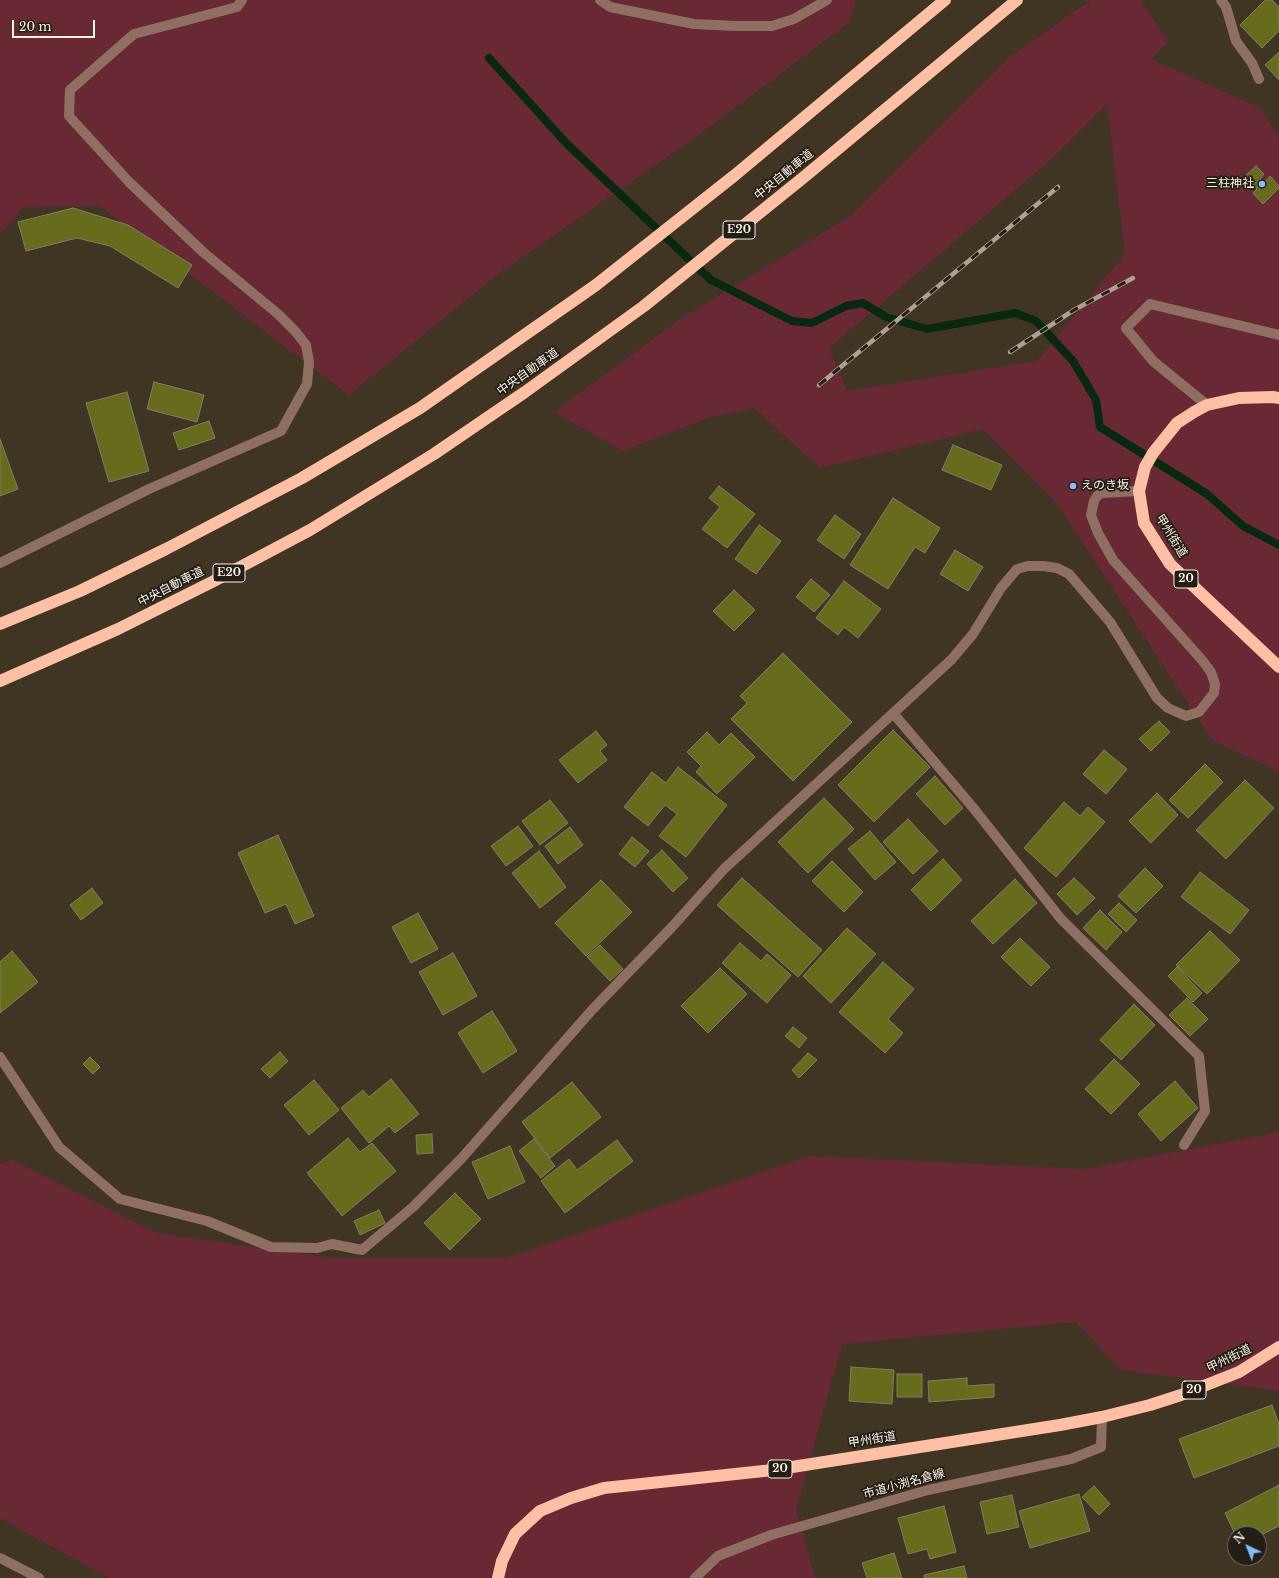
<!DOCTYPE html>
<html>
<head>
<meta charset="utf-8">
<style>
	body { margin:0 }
	#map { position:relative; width:1279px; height:1578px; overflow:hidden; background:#403422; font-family:"Libre Baskerville",serif }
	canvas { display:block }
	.north { position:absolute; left:1227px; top:1526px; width:40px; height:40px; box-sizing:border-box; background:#221d15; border:1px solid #787269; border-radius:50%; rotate:317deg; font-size:11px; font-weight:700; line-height:16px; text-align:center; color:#f9f2e6 }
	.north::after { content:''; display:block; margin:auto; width:14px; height:18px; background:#80bdfa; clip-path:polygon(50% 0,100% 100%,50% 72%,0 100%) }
	.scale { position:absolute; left:12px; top:20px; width:83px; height:18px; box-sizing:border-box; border:2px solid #f9f2e6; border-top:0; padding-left:5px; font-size:12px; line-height:14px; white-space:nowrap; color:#f9f2e6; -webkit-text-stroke:3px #221d15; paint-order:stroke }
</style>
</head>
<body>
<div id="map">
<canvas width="1279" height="1578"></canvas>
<div class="north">N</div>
<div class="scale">20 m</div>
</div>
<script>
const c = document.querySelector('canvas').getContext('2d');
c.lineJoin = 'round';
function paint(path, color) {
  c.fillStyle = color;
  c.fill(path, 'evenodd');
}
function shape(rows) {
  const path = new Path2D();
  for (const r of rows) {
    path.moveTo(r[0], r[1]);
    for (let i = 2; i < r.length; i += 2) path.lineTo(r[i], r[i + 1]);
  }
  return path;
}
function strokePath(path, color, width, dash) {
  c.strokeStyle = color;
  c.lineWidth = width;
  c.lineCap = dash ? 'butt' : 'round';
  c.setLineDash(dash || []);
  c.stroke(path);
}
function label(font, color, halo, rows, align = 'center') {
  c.font = font + ' "Libre Baskerville","Noto Sans JP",serif';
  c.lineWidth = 3.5;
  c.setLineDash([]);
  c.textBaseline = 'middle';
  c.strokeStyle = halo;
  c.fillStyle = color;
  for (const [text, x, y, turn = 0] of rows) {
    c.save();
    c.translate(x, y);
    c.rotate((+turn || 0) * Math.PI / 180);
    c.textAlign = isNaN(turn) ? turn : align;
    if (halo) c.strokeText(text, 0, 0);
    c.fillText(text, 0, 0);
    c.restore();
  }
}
paint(shape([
	[0,0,857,0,847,24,686,144,501,272,349,395,100,206,23,207,0,234],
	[1091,0,1141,0,1168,42,1151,59,1260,108,1279,138,1279,772,1212,740,1058,505,983,429,820,468,754,408,708,418,623,451,554,412,677,321,851,216,1009,58],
	[1107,104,1125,254,1037,361,847,391,829,348,1054,157],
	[1279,1132,1279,1391,1121,1370,1076,1322,842,1344,796,1510,815,1578,109,1578,0,1518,0,1164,13,1160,156,1233,331,1258,506,1258,810,1156,1087,1169]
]), '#682935');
strokePath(shape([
	[489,58,567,144,711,280,792,321,812,323,846,306,863,303,886,317,927,329,1015,313,1036,321,1073,361,1096,400,1100,427,1207,494,1243,526,1279,545]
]), '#08280f', 8);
const building = shape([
	[1265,0,1272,0,1279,7,1279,31,1262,48,1240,25,1265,0],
	[1279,52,1279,80,1265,65,1279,52],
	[1256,166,1264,174,1260,179,1264,183,1270,176,1279,186,1279,188,1263,204,1253,193,1257,189,1254,185,1250,188,1242,179,1256,166],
	[73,208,128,225,192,265,178,288,110,246,77,238,26,251,18,222,73,208],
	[154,382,204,395,197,422,147,409,154,382],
	[127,392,149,471,109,482,86,403,127,392],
	[209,421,215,438,179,450,173,433,209,421],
	[0,439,18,489,0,496,0,439],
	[953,445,1002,465,991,490,942,470,953,445],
	[719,486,755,514,727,548,702,529,720,507,709,498,719,486],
	[893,498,940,528,925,553,915,547,888,589,850,565,893,498],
	[835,515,861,534,844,559,817,540,835,515],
	[759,525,781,541,756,574,735,559,759,525],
	[955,550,983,567,968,591,940,574,955,550],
	[811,579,830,595,814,612,796,597,811,579],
	[844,581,881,609,858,638,844,627,838,635,816,618,844,581],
	[734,590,755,610,734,631,713,611,734,590],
	[783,653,852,722,793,781,731,719,747,703,740,696,783,653],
	[1159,721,1170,732,1151,751,1139,739,1159,721],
	[893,730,930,767,874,822,838,785,893,730],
	[596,731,607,745,600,751,607,760,578,783,559,760,596,731],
	[707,732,719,745,731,733,755,757,717,794,696,772,701,766,687,752,707,732],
	[1104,750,1127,769,1106,794,1083,774,1104,750],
	[1205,764,1223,782,1188,818,1169,800,1205,764],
	[678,767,727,805,686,857,659,836,677,814,665,805,648,826,624,807,652,772,666,783,678,767],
	[935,776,963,808,945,825,916,794,935,776],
	[1245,780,1274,808,1226,859,1196,830,1245,780],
	[1157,793,1178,815,1151,843,1129,821,1157,793],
	[824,798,854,829,808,873,778,842,824,798],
	[550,800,568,823,540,845,522,821,550,800],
	[1064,802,1080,816,1088,807,1105,822,1056,877,1024,848,1064,802],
	[908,819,938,851,913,874,883,842,908,819],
	[518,826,533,846,506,866,491,846,518,826],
	[570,827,583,845,558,864,545,846,570,827],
	[870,831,896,862,875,880,848,849,870,831],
	[278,835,314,916,295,924,286,904,265,913,238,853,278,835],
	[632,837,649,851,635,867,619,854,632,837],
	[662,850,688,878,673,892,647,864,662,850],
	[539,851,566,887,540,908,512,873,539,851],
	[943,859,962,880,931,911,911,890,943,859],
	[832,861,863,892,844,912,812,881,832,861],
	[1145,868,1163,886,1136,913,1118,896,1145,868],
	[1200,872,1249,910,1230,934,1181,897,1200,872],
	[742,878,822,950,798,977,717,905,742,878],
	[1074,878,1095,898,1077,915,1057,894,1074,878],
	[1015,879,1037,903,993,944,971,921,1015,879],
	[601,880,632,912,586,956,555,923,601,880],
	[92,888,103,903,81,920,70,905,92,888],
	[1119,903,1137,920,1126,932,1108,914,1119,903],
	[1100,910,1122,932,1106,950,1083,928,1100,910],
	[418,913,438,949,411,963,392,927,418,913],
	[847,928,876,954,831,1003,803,976,847,928],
	[1210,931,1240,960,1207,994,1176,965,1210,931],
	[1020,938,1050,967,1031,986,1001,957,1020,938],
	[740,943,761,961,767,954,791,975,767,1003,722,963,740,943],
	[600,945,623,969,610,981,587,957,600,945],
	[12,951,38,982,0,1013,0,962,12,951],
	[453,953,477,996,443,1015,419,972,453,953],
	[883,962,914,989,888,1019,903,1033,885,1053,839,1012,883,962],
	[1177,967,1202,993,1193,1002,1168,976,1177,967],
	[720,968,747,994,708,1033,681,1006,720,968],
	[1187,998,1208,1019,1190,1036,1169,1015,1187,998],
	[1134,1004,1155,1025,1121,1060,1100,1040,1134,1004],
	[492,1011,517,1051,483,1073,458,1033,492,1011],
	[793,1027,807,1038,799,1048,785,1036,793,1027],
	[280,1052,288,1061,270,1078,261,1069,280,1052],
	[808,1053,817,1060,799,1078,792,1070,808,1053],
	[90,1057,100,1067,93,1074,83,1064,90,1057],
	[1114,1059,1140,1084,1111,1114,1085,1089,1114,1059],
	[391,1079,419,1114,395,1133,389,1126,369,1143,341,1108,363,1090,369,1097,391,1079],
	[314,1080,339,1110,309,1135,284,1105,314,1080],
	[1175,1081,1198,1108,1161,1141,1138,1114,1175,1081],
	[572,1082,601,1117,550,1158,522,1122,572,1082],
	[432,1134,433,1153,417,1154,416,1135,432,1134],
	[348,1138,360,1152,372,1143,396,1171,342,1216,307,1173,348,1138],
	[534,1139,555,1166,541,1178,519,1151,534,1139],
	[617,1140,633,1161,565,1213,541,1181,569,1159,577,1170,617,1140],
	[510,1146,525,1182,488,1199,472,1162,510,1146],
	[455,1193,481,1219,450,1250,424,1223,455,1193],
	[379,1210,385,1223,360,1235,354,1221,379,1210],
	[851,1367,894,1370,892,1404,849,1401,851,1367],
	[897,1374,922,1374,922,1397,897,1397,897,1374],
	[967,1378,967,1386,994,1384,994,1397,929,1402,928,1381,967,1378],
	[1272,1405,1279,1424,1279,1446,1194,1478,1179,1439,1272,1405],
	[1279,1485,1279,1526,1259,1536,1259,1534,1235,1534,1225,1513,1279,1485],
	[1094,1486,1110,1504,1099,1515,1082,1497,1094,1486],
	[1079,1494,1090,1531,1030,1548,1019,1511,1079,1494],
	[1012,1495,1019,1527,987,1534,980,1502,1012,1495],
	[944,1506,956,1552,930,1559,927,1549,908,1554,898,1518,944,1506],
	[894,1553,902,1578,867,1578,862,1563,894,1553],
	[964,1566,967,1578,924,1578,924,1575,964,1566]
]);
paint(building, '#676c1d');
strokePath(building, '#7c7f68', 1);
strokePath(shape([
	[600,0,610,7,694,24,736,26,772,26,794,19,827,0],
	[1221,0,1226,7,1236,41,1252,63,1259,79],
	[1207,405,1153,361,1126,328,1150,304,1279,335],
	[0,563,149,489,281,431,307,384,309,362,306,345,295,331,278,314,203,252,129,182,69,116,70,90,134,34,237,7,242,0],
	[893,713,975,810,1061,919,1199,1056,1205,1111,1184,1145],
	[0,1057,59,1147,120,1199,207,1221,271,1247,317,1248,332,1244,362,1250,413,1207,461,1159,592,1010,672,927,724,869,952,659,973,634,1001,588,1017,569,1028,566,1043,566,1057,568,1069,574,1110,622,1157,698,1168,708,1186,716,1199,712,1214,693,1215,684,1211,672,1202,660,1113,560,1098,533,1091,515,1094,501,1097,496,1102,493,1139,491],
	[0,1558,39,1578],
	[695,1578,718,1556,771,1535,928,1490,1071,1459,1101,1447,1102,1417]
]), '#8e6f61', 10);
strokePath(shape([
	[1279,398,1273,397,1239,398,1207,405,1194,412,1177,423,1153,453,1145,467,1139,491,1144,523,1170,564,1279,667],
	[0,624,80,591,166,549,302,478,420,408,596,285,735,175,945,0],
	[0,681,118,629,212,582,310,530,434,454,525,392,644,306,804,177,1017,0],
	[498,1578,502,1561,515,1534,540,1511,571,1498,604,1488,773,1470,1060,1425,1102,1417,1150,1405,1181,1395,1239,1372,1279,1347]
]), '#fec0a4', 12);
const rail = shape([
	[1010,352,1074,310,1133,278],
	[819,385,1058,187]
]);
strokePath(rail, '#aba293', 4.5);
strokePath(rail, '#221d15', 3, [9]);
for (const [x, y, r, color] of [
	[1262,184,4,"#80bdfa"],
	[1073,486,4,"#80bdfa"]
]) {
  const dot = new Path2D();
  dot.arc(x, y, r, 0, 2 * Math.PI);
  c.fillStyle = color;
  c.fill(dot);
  strokePath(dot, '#221d15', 1.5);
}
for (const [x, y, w] of [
	[739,230,32],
	[229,573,32],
	[1186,579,24],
	[1194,1390,24],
	[780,1469,24]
]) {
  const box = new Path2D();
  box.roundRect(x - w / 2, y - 9, w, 18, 3);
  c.fillStyle = '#221d15';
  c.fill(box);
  strokePath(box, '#f9f2e6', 1);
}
label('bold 11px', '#f9f2e6', null, [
	["E20",739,230],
	["E20",229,573],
	["20",1186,579],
	["20",1194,1390],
	["20",780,1469]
]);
label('12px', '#f9f2e6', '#221d15', [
	["中央自動車道",784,175,-39],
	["中央自動車道",528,372,-35],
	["甲州街道",1171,536,58],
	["中央自動車道",171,587,-27],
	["甲州街道",1229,1359,-26],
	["甲州街道",872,1440,-9],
	["市道小渕名倉線",904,1484,-15]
]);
label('12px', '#f9f2e6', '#221d15', [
	["三柱神社",1254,184],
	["えのき坂",1081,486,"left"]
], 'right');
</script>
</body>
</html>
